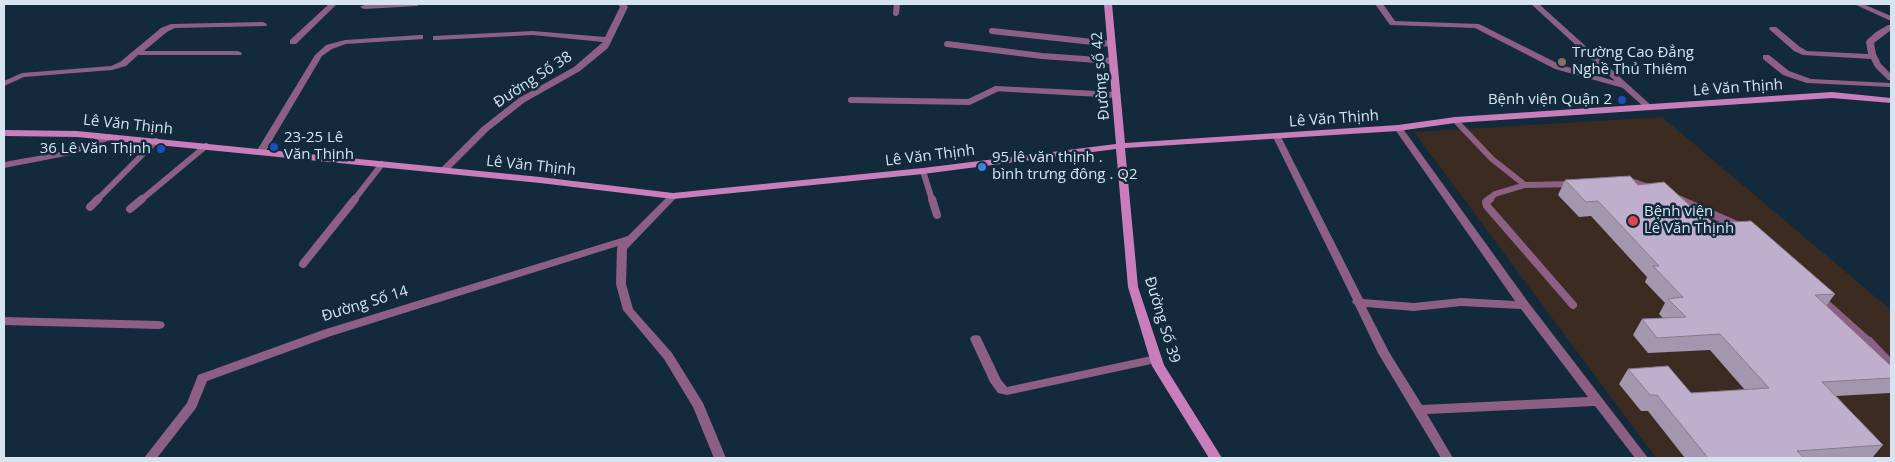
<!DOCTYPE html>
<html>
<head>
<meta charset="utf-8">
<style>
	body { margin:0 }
	#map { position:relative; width:1895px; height:462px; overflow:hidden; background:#122a3c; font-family:"Open Sans",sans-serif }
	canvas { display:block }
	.frame { position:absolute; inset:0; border:5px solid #d5e4f0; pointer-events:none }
</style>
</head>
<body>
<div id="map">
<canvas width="1895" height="462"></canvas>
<div class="frame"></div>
</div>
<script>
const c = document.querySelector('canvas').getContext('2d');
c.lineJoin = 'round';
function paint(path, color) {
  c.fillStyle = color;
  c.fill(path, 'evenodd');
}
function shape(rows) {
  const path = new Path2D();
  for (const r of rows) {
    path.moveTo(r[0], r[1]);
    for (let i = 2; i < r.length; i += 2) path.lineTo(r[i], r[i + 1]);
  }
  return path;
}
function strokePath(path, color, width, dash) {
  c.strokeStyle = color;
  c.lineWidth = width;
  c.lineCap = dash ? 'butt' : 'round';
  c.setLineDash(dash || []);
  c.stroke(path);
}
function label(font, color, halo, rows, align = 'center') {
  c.font = font + ' "Open Sans",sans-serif';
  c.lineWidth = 5;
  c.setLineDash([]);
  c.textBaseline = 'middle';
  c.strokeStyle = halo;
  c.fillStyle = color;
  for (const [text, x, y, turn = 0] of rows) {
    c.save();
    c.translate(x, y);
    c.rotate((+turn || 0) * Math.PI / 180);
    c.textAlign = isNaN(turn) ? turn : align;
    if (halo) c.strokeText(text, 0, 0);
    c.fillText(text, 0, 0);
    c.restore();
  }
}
paint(shape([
	[1662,117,1891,310,1891,458,1656,458,1414,132]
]), '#3b2b20');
strokePath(shape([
	[896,13,897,4],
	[992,31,1111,44],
	[947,44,1042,56,1112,61],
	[851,100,969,102,996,89],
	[1455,120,1492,159,1525,185,1574,184],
	[923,171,932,200],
	[1625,179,1652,188],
	[1676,198,1681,200],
	[97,200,156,141],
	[141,200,206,146],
	[354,200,382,164],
	[1488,200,1495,194,1525,185]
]), '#8e5f85', 6);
strokePath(shape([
	[932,199,937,215],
	[1490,199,1486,202,1487,206,1573,305],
	[1678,199,1741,227],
	[90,207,98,199],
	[130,209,142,199],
	[303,264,355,199],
	[1820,298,1867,340]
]), '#8e5f85', 8);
paint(shape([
	[329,4,337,4,296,44,290,44,290,40,329,4],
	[382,4,421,4,417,6,364,9,360,7,364,5,382,4],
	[618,4,626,4,628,7,608,48,580,71,525,102,488,131,447,172,441,172,439,170,482,127,519,98,574,67,603,42,533,35,436,40,433,40,433,36,533,31,605,37,620,7,618,4],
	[1375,4,1383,4,1395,21,1479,24,1561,65,1615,81,1531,4,1539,4,1653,107,1652,109,1646,109,1623,88,1555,69,1475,28,1390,25,1375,4],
	[1854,4,1863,4,1891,16,1891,21,1854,4],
	[263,22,267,24,266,26,175,28,167,32,144,51,238,51,242,53,241,55,138,55,126,66,112,70,24,77,4,86,4,81,22,73,111,66,120,62,161,28,171,24,263,22],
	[1888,25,1891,25,1891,30,1874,43,1876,54,1881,64,1891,74,1891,80,1888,80,1875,67,1871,59,1803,55,1794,51,1769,29,1770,27,1776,27,1800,47,1807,51,1868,54,1866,42,1867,40,1876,32,1888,25],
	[420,35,423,35,423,39,346,44,332,49,322,56,264,154,258,154,256,152,315,55,326,45,345,40,420,35],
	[1763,55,1769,55,1789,71,1811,79,1891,83,1891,87,1807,83,1783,75,1763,59,1763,55],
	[996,86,1117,92,1121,95,1117,98,993,91,992,89,996,86],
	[1398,125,1401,126,1528,302,1648,458,1635,458,1595,406,1427,414,1453,458,1441,458,1378,353,1355,305,1352,302,1353,300,1273,137,1277,134,1281,137,1363,299,1414,303,1461,298,1515,301,1394,128,1398,125],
	[1461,306,1521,309,1588,397,1422,405,1389,352,1366,307,1414,311,1461,306],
	[110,134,114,137,113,139,71,155,4,168,4,162,66,151,110,134],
	[673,193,678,196,676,198,627,249,626,284,633,309,672,353,703,403,726,458,714,458,693,407,664,359,623,310,616,284,617,248,618,246,331,336,207,381,196,408,157,458,144,458,187,403,198,375,323,330,628,236,670,194,673,193],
	[4,317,159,321,163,322,165,325,163,328,159,329,4,325,4,317],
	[976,335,980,336,1001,380,1007,387,1156,355,1160,356,1162,359,1160,362,1156,363,1007,395,998,393,990,382,970,339,972,336,976,335],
	[1867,336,1871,337,1891,358,1891,369,1887,368,1863,343,1861,340,1863,337,1867,336]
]), '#8e5f85');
paint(shape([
	[1104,4,1112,4,1125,143,1398,125,1455,117,1832,92,1891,98,1891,103,1832,98,1455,123,1398,131,1125,148,1138,287,1164,365,1222,458,1209,458,1152,366,1128,287,1116,149,923,174,673,199,540,183,77,137,4,136,4,130,77,131,540,177,673,193,923,168,1116,144,1104,4]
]), '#c97ebb');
paint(shape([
	[1565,180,1638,185,1698,213,1713,223,1835,294,1826,306,1891,366,1891,391,1890,393,1836,396,1883,445,1872,458,1685,458,1648,411,1641,411,1619,384,1628,369,1691,393,1745,390,1710,350,1648,353,1633,335,1642,319,1663,318,1659,314,1665,303,1645,282,1647,277,1591,216,1579,217,1558,195]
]), '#a596af');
const building = shape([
	[1630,176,1638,185,1664,182,1698,213,1702,213,1713,223,1751,221,1835,294,1815,295,1891,366,1891,378,1822,382,1883,445,1797,451,1804,458,1708,458,1657,395,1650,395,1628,369,1668,366,1691,393,1769,388,1720,334,1657,338,1642,319,1686,317,1668,299,1683,297,1653,266,1659,266,1598,201,1586,202,1565,180,1630,176]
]);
paint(building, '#c0afcc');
strokePath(building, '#867a8f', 1);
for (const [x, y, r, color] of [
	[1562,62,5,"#8d6e63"],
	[1622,100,5,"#1a4fb4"],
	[274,147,5,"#1a4fb4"],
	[161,149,5,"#1a4fb4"],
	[982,167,5,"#3f7fe0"],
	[1633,221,6,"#e0444e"]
]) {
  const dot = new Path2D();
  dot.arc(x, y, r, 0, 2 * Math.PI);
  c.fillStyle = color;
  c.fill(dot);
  strokePath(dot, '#122a3c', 2);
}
label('15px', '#d5e4f0', '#122a3c', [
	["Trường Cao Đẳng",1572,53],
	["Nghề Thủ Thiêm",1572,70],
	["Bệnh viện Quận 2",1612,100,"right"],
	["23-25 Lê",284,138],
	["Văn Thịnh",284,155],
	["36 Lê Văn Thịnh",151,149,"right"],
	["95 lê văn thịnh .",992,158],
	["bình trưng đông . Q2",992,175],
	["Bệnh viện",1644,212],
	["Lê Văn Thịnh",1644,229]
], 'left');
label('15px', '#d5e4f0', '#122a3c', [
	["Đường số 42",1101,76,-95],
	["Đường Số 38",533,80,-33],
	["Lê Văn Thịnh",1738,88,-4],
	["Lê Văn Thịnh",1334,119,-4],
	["Lê Văn Thịnh",128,125,6],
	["Lê Văn Thịnh",930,156,-7],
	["Lê Văn Thịnh",531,166,6],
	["Đường Số 14",365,304,-17],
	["Đường Số 39",1162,320,73]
]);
</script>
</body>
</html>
